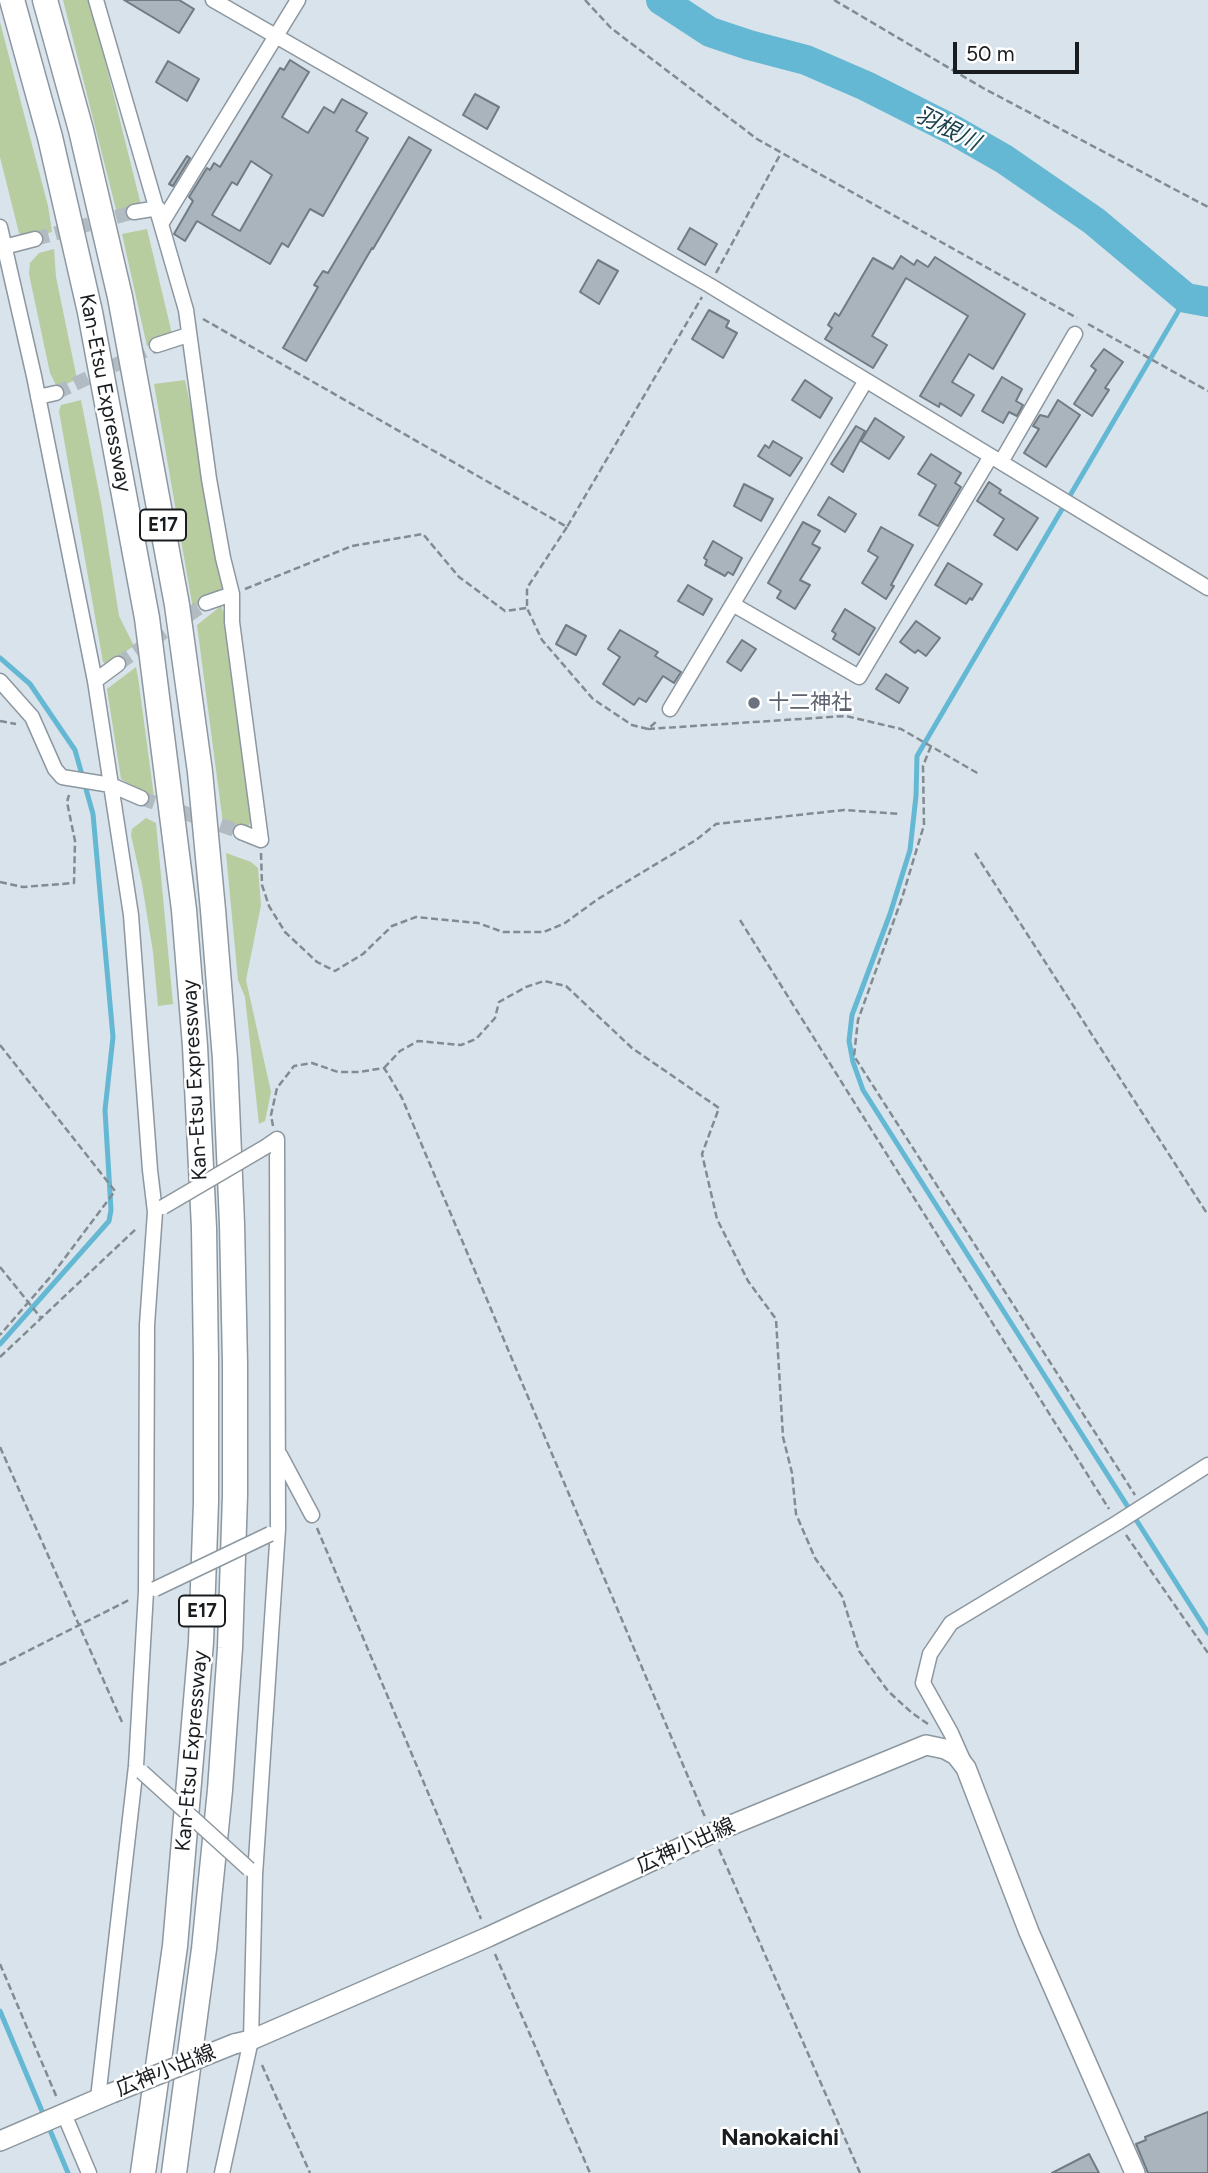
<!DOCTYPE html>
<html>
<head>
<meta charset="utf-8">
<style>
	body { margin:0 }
	#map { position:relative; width:1208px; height:2173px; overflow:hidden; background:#d8e3eb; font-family:Figtree,sans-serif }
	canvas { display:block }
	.scale { position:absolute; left:953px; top:42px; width:126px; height:32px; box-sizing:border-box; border:4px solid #191d20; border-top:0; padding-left:9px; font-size:21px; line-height:24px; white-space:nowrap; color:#191d20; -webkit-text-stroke:5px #fff; paint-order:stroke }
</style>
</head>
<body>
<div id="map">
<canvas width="1208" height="2173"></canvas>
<div class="scale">50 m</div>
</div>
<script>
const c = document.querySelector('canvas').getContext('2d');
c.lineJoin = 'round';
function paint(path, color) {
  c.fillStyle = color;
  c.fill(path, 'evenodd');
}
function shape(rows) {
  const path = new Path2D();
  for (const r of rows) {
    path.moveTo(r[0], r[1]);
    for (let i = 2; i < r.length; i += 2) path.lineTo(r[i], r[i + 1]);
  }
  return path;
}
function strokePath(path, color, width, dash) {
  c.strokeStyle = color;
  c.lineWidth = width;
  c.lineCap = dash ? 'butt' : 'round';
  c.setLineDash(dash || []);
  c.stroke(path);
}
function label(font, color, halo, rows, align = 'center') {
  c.font = font + ' Figtree,"Noto Sans JP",sans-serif';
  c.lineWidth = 5;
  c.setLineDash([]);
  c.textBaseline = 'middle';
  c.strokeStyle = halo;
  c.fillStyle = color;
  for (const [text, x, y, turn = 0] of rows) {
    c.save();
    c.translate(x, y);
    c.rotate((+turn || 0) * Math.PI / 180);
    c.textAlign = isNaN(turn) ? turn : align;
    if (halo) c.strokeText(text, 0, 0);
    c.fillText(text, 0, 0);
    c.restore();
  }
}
paint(shape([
	[63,0,90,0,141,205,117,213],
	[0,22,48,206,52,232,27,239,19,233,0,157],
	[147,229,172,334,147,346,122,234],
	[54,249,56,277,77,379,60,387,56,385,50,373,29,274,30,263,39,253],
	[185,380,203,465,223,589,193,609,154,384],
	[81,400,102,508,119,616,134,646,106,664,103,662,59,411,61,405],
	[221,606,230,630,252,819,248,827,241,830,223,823,197,625],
	[136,667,138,677,154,797,141,791,121,779,107,689],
	[146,818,156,823,173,1004,158,1006,153,952,142,884,131,835,132,829],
	[226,853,251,862,258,868,261,905,246,980,271,1092,265,1121,259,1124,245,997,238,980]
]), '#b7cc9f');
strokePath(shape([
	[1186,298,917,756,916,796,910,850,890,914,852,1015,849,1041,853,1062,863,1090,1208,1633],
	[0,658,30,684,75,750,93,814,113,1037,105,1110,111,1210,109,1221,0,1344],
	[0,2011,68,2173]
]), '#65b8d3', 5);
strokePath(shape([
	[661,0,710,32,749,45,806,60,866,86,955,131,1004,159,1094,221,1186,298,1208,302]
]), '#65b8d3', 30);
const building = shape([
	[124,0,179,0,194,9,179,33,124,0],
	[290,60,309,72,282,117,308,133,324,107,334,113,342,99,367,113,356,131,368,138,323,216,310,209,288,247,282,243,270,264,197,221,185,241,174,234,193,201,189,197,207,168,210,170,214,163,220,167,280,68,284,70,290,60],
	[251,161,272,175,240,231,212,215,232,182,237,185,251,161],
	[168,61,199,79,187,101,156,82,168,61],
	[475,94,499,107,487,129,463,115,475,94],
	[409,137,431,150,373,249,372,248,306,361,283,348,318,287,314,285,323,271,328,273,409,137],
	[187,156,190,158,173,186,169,184,187,156],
	[690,228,717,244,705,265,678,249,690,228],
	[901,256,914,265,917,260,928,267,935,257,1025,314,993,369,969,354,952,382,974,395,961,416,940,403,939,407,920,396,968,316,906,278,872,336,887,345,873,368,825,339,832,328,828,325,835,313,839,316,873,258,893,269,901,256],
	[598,260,618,271,599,304,580,292,598,260],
	[709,310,729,321,726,327,737,333,723,358,692,339,709,310],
	[1104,349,1123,362,1105,388,1109,390,1092,416,1074,404,1096,370,1091,366,1104,349],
	[1002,377,1022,389,1016,401,1023,405,1017,416,1009,412,1003,423,982,411,1002,377],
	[805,380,832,398,820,418,792,400,805,380],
	[1058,400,1080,415,1046,467,1024,453,1039,429,1033,426,1040,415,1048,417,1058,400],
	[875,418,904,437,889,459,861,441,875,418],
	[856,426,865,431,843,472,831,464,856,426],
	[773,441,802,458,790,476,758,456,765,445,769,448,773,441],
	[931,454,961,473,955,483,961,487,938,526,919,515,936,485,918,474,931,454],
	[989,482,1001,490,999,493,1038,518,1017,550,994,535,1004,519,977,501,989,482],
	[744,484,773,499,761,521,734,506,744,484],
	[829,497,856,514,845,532,818,515,829,497],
	[803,522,820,531,812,544,820,548,800,580,810,585,795,609,777,598,781,591,768,583,803,522],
	[881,527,913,545,891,585,894,586,886,599,862,583,878,557,868,551,881,527],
	[713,541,742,558,733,575,728,572,725,576,705,565,707,560,704,558,713,541],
	[948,563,982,584,972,600,970,598,966,604,935,585,948,563],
	[688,585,712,599,703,615,678,601,688,585],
	[845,609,875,628,859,655,833,639,836,634,832,631,845,609],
	[916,621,940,638,926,656,918,650,915,653,900,642,916,621],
	[566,625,586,636,576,655,556,644,566,625],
	[620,630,658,652,655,656,681,672,674,683,663,676,646,702,639,698,634,705,603,684,620,657,608,649,620,630],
	[742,640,756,649,741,671,727,662,742,640],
	[886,674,908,688,899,703,876,689,886,674],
	[1208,2112,1208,2173,1148,2173,1136,2144,1146,2140,1145,2137,1208,2112],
	[1089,2154,1099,2173,1052,2173,1089,2154]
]);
paint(building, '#aab4bd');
strokePath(building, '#717b83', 2);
strokePath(shape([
	[35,239,134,212],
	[56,393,157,345],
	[118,664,206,603],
	[141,798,241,832]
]), '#b2bbc2', 14, [14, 7]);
const street = shape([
	[96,0,186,310,209,479,223,558,232,594,232,622,261,840,241,832],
	[213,0,709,285,1208,588],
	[134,212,158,208],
	[161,224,298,0],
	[0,227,34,376,95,681,131,915,150,1170,155,1212,147,1325,146,1591,136,1766,98,2098],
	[4,247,35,239],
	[157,345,188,335],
	[38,397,56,393],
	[1001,462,1075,334],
	[206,603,232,594],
	[734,605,859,677,991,456],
	[0,681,32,717,55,769,62,777,111,785,141,798],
	[95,681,118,664],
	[670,709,865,382],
	[280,1455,312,1515],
	[963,1760,951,1733,923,1683,930,1654,951,1623,1117,1523,1208,1465],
	[64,2114,89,2173],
	[222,2173,251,2040,255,1875,278,1529,277,1139,267,1146]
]);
const secondary = shape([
	[234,2044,251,2040,488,1937,712,1833,926,1745,945,1749,956,1755,966,1768,1029,1932,1135,2173],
	[0,2141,112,2093]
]);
const highway = shape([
	[12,0,50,137,90,312,147,618,184,910,195,1046,204,1228,206,1360,206,1502,201,1642,175,1946,143,2173],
	[45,0,81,130,120,297,177,605,200,772,213,910,225,1059,232,1224,235,1363,235,1495,230,1648,220,1790,204,1949,174,2173]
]);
strokePath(street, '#8c979f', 17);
strokePath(secondary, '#8c979f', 22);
strokePath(highway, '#8c979f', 27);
strokePath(shape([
	[585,0,611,28,757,139,1077,318],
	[834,0,983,88,1208,207],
	[716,273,781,153],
	[203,319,567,527,702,297],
	[1088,324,1208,391],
	[567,527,527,588,527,608,542,640,593,699,632,725,648,729,658,720],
	[245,589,352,546,423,534,459,577,505,611,527,608],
	[0,721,16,724],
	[648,729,846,716,901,729,979,774],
	[931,746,923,766,924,825,902,898,858,1020,854,1056,1135,1495],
	[261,853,262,885,269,906,285,932,317,962,335,971,363,954,392,926,416,917,478,923,503,932,544,932,565,923,598,899,696,840,716,824,844,810,899,814],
	[975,853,1208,1215],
	[0,882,23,887,74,883,75,841,67,802,69,795],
	[740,920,1109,1509],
	[0,1045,115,1191,52,1275,0,1335],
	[384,1068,400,1051,418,1041,461,1045,476,1039,495,1018,499,1002,526,987,544,981,566,986,632,1048,719,1108,702,1154,717,1219,748,1281,776,1319,783,1437,792,1473,796,1514,815,1558,842,1596,859,1651,888,1691,912,1713,928,1724],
	[273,1126,271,1115,277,1088,294,1066,312,1063,338,1072,359,1072,384,1068,388,1074,402,1098,705,1817],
	[0,1267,41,1318],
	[0,1357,137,1228],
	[0,1447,122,1722],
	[317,1528,481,1919],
	[1126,1535,1208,1653],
	[0,1665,131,1599],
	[719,1849,860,2173],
	[495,1954,590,2173],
	[0,1964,57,2098],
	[262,2065,310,2173]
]), '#838b91', 2.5, [7, 3.5]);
strokePath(street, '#fff', 14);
strokePath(secondary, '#fff', 19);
strokePath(highway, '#fff', 24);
const streetBridge = shape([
	[163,1207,267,1146],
	[155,1589,270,1534],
	[142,1772,249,1869]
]);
const secondaryBridge = shape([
	[112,2093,234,2044]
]);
strokePath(streetBridge, '#8c979f', 17, []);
strokePath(secondaryBridge, '#8c979f', 22, []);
strokePath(streetBridge, '#fff', 14);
strokePath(secondaryBridge, '#fff', 19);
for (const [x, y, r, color] of [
	[754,703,7,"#6b7280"]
]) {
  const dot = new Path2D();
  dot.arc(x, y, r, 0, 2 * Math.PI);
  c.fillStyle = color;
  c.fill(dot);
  strokePath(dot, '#fff', 2.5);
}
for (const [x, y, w] of [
	[163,525,46],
	[202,1611,46]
]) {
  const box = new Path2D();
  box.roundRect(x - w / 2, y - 15.5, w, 31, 5);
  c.fillStyle = '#fff';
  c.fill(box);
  strokePath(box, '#191d20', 2);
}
label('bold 19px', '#191d20', null, [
	["E17",163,525],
	["E17",202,1611]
]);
label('21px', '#191d20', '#fff', [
	["Kan-Etsu Expressway",105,393,79],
	["Kan-Etsu Expressway",195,1080,-93],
	["Kan-Etsu Expressway",192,1751,-85],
	["広神小出線",686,1846,-24],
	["広神小出線",166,2071,-22]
]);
label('21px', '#5b616d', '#fff', [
	["十二神社",768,703]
], 'left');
label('italic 23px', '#1c424e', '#fff', [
	["羽根川",947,129,27]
]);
label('bold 23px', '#191d20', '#fff', [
	["Nanokaichi",780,2138]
]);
</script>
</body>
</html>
